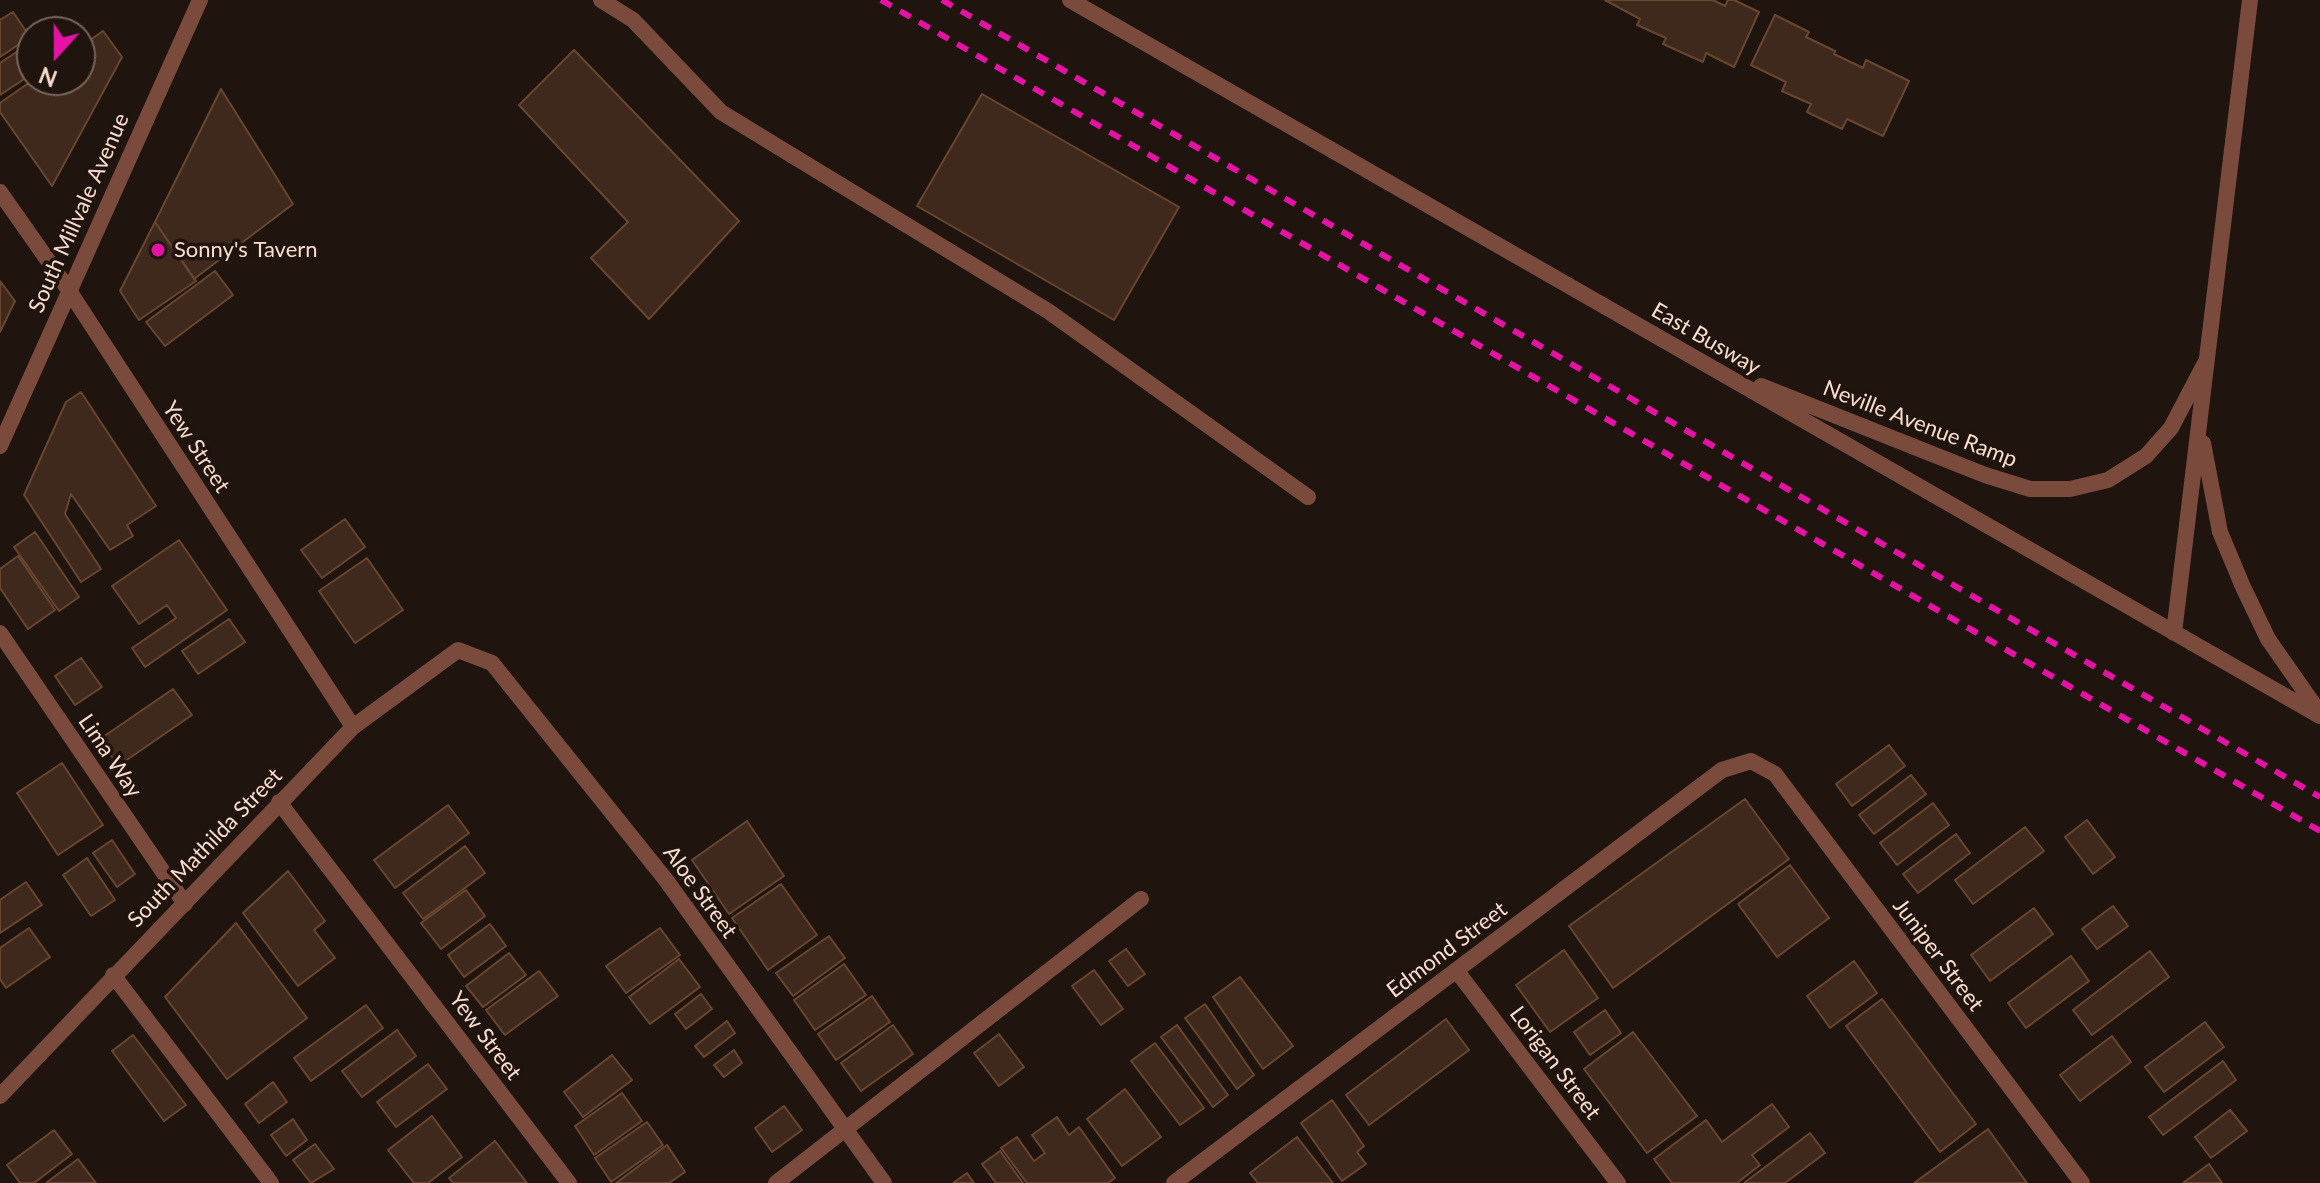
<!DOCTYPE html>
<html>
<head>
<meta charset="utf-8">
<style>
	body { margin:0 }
	#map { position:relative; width:2320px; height:1183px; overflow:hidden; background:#1f140e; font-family:Lato,sans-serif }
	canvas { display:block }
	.north { position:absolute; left:16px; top:16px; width:80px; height:80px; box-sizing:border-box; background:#1f140e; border:2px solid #77645b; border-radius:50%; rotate:201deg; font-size:22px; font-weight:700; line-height:32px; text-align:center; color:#fbddcf }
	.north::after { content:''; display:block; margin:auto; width:28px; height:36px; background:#e512a5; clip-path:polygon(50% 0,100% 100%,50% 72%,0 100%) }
</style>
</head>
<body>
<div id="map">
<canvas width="2320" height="1183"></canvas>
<div class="north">N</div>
</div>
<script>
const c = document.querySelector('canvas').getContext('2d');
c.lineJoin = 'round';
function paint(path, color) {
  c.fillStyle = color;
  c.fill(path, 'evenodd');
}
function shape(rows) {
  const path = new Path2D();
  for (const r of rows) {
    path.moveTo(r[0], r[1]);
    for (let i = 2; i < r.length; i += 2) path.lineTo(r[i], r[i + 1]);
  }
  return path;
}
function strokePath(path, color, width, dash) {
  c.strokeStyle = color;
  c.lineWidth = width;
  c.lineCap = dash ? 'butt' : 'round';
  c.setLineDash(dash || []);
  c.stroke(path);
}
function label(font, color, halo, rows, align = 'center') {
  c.font = font + ' Lato,sans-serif';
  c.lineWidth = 7;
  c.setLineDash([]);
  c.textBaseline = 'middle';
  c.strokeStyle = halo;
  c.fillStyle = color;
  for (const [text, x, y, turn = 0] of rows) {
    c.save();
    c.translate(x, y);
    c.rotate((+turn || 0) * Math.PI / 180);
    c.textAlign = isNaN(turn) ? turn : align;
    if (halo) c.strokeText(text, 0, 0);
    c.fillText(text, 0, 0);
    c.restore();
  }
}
const building = shape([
	[1605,0,1713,0,1725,6,1728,0,1734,0,1759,12,1734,67,1706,53,1703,62,1663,44,1666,38,1637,25,1640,19,1605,0],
	[13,12,30,37,0,57,0,20,13,12],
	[1775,15,1809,32,1806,37,1835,51,1834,54,1863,68,1866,60,1909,81,1883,136,1847,119,1842,129,1807,112,1811,104,1782,91,1786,82,1751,65,1775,15],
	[103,31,122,57,52,186,0,112,0,103,33,80,80,80,80,47,103,31],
	[32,42,32,74,0,95,0,63,32,42],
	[574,50,739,221,649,319,591,258,628,222,519,105,574,50],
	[221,89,293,204,194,279,155,222,221,89],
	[982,94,1179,207,1114,320,917,206,982,94],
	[155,222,196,281,139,320,120,291,155,222],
	[215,271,233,295,165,346,146,322,215,271],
	[0,281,15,301,0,332,0,281],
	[81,392,156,506,127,525,133,536,110,550,71,494,65,514,101,569,81,582,24,495,66,402,81,392],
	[345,519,365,547,322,578,301,550,345,519],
	[35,532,79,597,59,611,14,547,35,532],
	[179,540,227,610,145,667,132,648,176,618,167,605,139,624,112,586,179,540],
	[18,556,55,610,28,629,0,588,0,569,18,556],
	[367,558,403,610,355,643,319,591,367,558],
	[229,619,245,642,198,674,182,651,229,619],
	[81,658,102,687,75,705,55,676,81,658],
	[173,689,192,715,118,766,100,739,173,689],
	[1889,745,1905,766,1852,806,1836,784,1889,745],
	[62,763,103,825,58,855,17,793,62,763],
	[1911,775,1926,794,1874,834,1859,815,1911,775],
	[1745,799,1789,859,1613,988,1569,926,1745,799],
	[1933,803,1949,825,1897,865,1880,843,1933,803],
	[448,805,469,833,395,888,374,860,448,805],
	[2087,820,2115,857,2093,874,2065,837,2087,820],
	[747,821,784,876,729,914,692,860,747,821],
	[2025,827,2044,851,1973,904,1955,880,2025,827],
	[1956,834,1970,853,1918,893,1903,874,1956,834],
	[112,840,135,874,117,887,93,853,112,840],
	[465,846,485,873,423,919,403,893,465,846],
	[87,858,115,900,91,916,63,875,87,858],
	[1790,865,1829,918,1777,957,1738,904,1790,865],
	[288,871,325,921,314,930,335,958,298,986,243,913,288,871],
	[26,882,42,905,0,933,0,900,26,882],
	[781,884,817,935,768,970,732,918,781,884],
	[466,890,485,916,441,949,421,923,466,890],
	[2113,906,2128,926,2097,949,2082,929,2113,906],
	[2034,908,2053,934,1990,981,1971,955,2034,908],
	[236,923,307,1018,227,1079,165,997,236,923],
	[490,924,506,946,464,977,448,955,490,924],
	[29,928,50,957,6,988,0,979,0,948,29,928],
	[660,928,680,955,626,993,606,966,660,928],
	[829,936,845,958,793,996,776,973,829,936],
	[1126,949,1145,974,1128,986,1109,961,1126,949],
	[1564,950,1598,998,1550,1032,1516,985,1564,950],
	[2150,951,2169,977,2092,1035,2073,1010,2150,951],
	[509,953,526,975,483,1007,466,986,509,953],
	[2071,956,2089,981,2026,1028,2008,1003,2071,956],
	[679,959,700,987,650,1024,629,997,679,959],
	[1854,961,1877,993,1830,1028,1807,996,1854,961],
	[844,964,866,995,815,1030,794,1000,844,964],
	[1094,970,1123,1009,1101,1025,1072,986,1094,970],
	[539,971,558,996,505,1035,486,1010,539,971],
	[1240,977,1293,1046,1263,1069,1213,997,1240,977],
	[701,994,712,1009,686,1029,675,1014,701,994],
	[872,996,890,1022,836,1060,818,1034,872,996],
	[1882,999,1976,1124,1940,1152,1846,1026,1882,999],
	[1205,1004,1254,1075,1237,1089,1185,1018,1205,1004],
	[366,1005,383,1028,311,1081,294,1058,366,1005],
	[1605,1010,1621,1033,1590,1055,1574,1032,1605,1010],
	[1446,1019,1469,1050,1369,1125,1346,1095,1446,1019],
	[727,1021,735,1033,704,1057,695,1046,727,1021],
	[2205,1022,2224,1047,2164,1092,2145,1067,2205,1022],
	[893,1025,913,1054,861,1091,841,1063,893,1025],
	[1177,1025,1228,1095,1213,1107,1161,1037,1177,1025],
	[397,1030,416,1056,362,1097,342,1071,397,1030],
	[1633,1032,1697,1116,1647,1153,1584,1069,1633,1032],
	[999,1034,1024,1067,999,1086,974,1053,999,1034],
	[133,1035,186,1105,164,1121,112,1051,133,1035],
	[2112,1036,2131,1062,2080,1101,2060,1075,2112,1036],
	[1155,1043,1204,1108,1180,1125,1131,1061,1155,1043],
	[734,1050,742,1063,724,1077,714,1065,734,1050],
	[612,1055,632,1080,583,1117,564,1092,612,1055],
	[2223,1061,2236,1080,2163,1135,2149,1117,2223,1061],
	[428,1064,447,1089,396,1127,377,1102,428,1064],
	[273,1082,287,1102,259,1123,245,1104,273,1082],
	[1125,1089,1161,1137,1122,1166,1087,1119,1125,1089],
	[622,1093,642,1121,594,1155,575,1126,622,1093],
	[1332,1100,1364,1146,1357,1152,1366,1164,1342,1181,1301,1123,1332,1100],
	[1772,1104,1789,1127,1752,1155,1760,1165,1737,1183,1672,1183,1654,1159,1706,1120,1722,1142,1772,1104],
	[784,1106,802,1130,772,1152,755,1128,784,1106],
	[2230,1110,2247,1131,2211,1158,2195,1137,2230,1110],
	[432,1116,462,1157,428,1183,414,1183,388,1150,432,1116],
	[1057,1117,1069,1135,1079,1127,1115,1178,1108,1183,1027,1183,1001,1148,1017,1137,1034,1161,1045,1153,1032,1135,1057,1117],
	[293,1119,307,1140,286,1156,271,1135,293,1119],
	[647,1122,663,1145,611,1182,595,1158,647,1122],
	[1988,1129,2027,1183,1914,1183,1988,1129],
	[54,1130,72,1154,34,1183,20,1183,7,1165,54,1130],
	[1810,1133,1825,1153,1785,1183,1744,1183,1810,1133],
	[1297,1137,1333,1183,1258,1183,1250,1173,1297,1137],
	[495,1141,527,1183,453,1183,449,1178,495,1141],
	[315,1144,334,1169,311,1183,293,1160,315,1144],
	[667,1145,685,1172,669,1183,616,1183,667,1145],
	[1000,1151,1023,1183,996,1183,982,1164,1000,1151],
	[78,1159,96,1183,46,1183,78,1159],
	[2209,1164,2222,1183,2183,1183,2209,1164],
	[967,1173,974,1183,953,1183,967,1173]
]);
paint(building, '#3e291c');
strokePath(building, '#68462f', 2);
strokePath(shape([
	[1070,0,2320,716],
	[793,156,1048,311,1308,497],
	[1761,386,1985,475,2030,489,2070,489,2108,480,2146,456,2171,428,2204,365],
	[2203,443,2220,532,2243,587,2268,639,2319,712],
	[0,633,185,904],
	[2174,633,2250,0],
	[113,975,271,1183],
	[776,1183,1141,899]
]), '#7a4b3d', 16);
strokePath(shape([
	[601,0,633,20,721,112,793,156],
	[0,192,68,289,353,727],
	[279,802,569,1183],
	[1456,970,1618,1183],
	[0,1096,353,727,458,650,492,663,666,880,884,1183],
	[1174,1183,1722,770,1751,761,1775,774,2082,1183]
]), '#7a4b3d', 16);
strokePath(shape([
	[0,446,200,0]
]), '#7a4b3d', 16);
strokePath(shape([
	[881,0,2320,831],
	[942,0,2320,797]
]), '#e512a5', 6, [12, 10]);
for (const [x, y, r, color] of [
	[158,250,8,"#e512a5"]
]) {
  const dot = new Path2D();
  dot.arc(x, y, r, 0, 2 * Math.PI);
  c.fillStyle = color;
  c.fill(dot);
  strokePath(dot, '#1f140e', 3);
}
label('22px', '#fbddcf', '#1f140e', [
	["South Millvale Avenue",79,213,-66],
	["East Busway",1706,339,30],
	["Neville Avenue Ramp",1920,424,21],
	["Yew Street",196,447,57],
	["Lima Way",110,756,56],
	["South Mathilda Street",205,848,-46],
	["Aloe Street",700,892,54],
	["Edmond Street",1447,950,-37],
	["Juniper Street",1938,955,53],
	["Yew Street",485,1036,53],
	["Lorigan Street",1555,1063,53]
]);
label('22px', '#fbddcf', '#1f140e', [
	["Sonny's Tavern",174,250]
], 'left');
</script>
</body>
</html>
